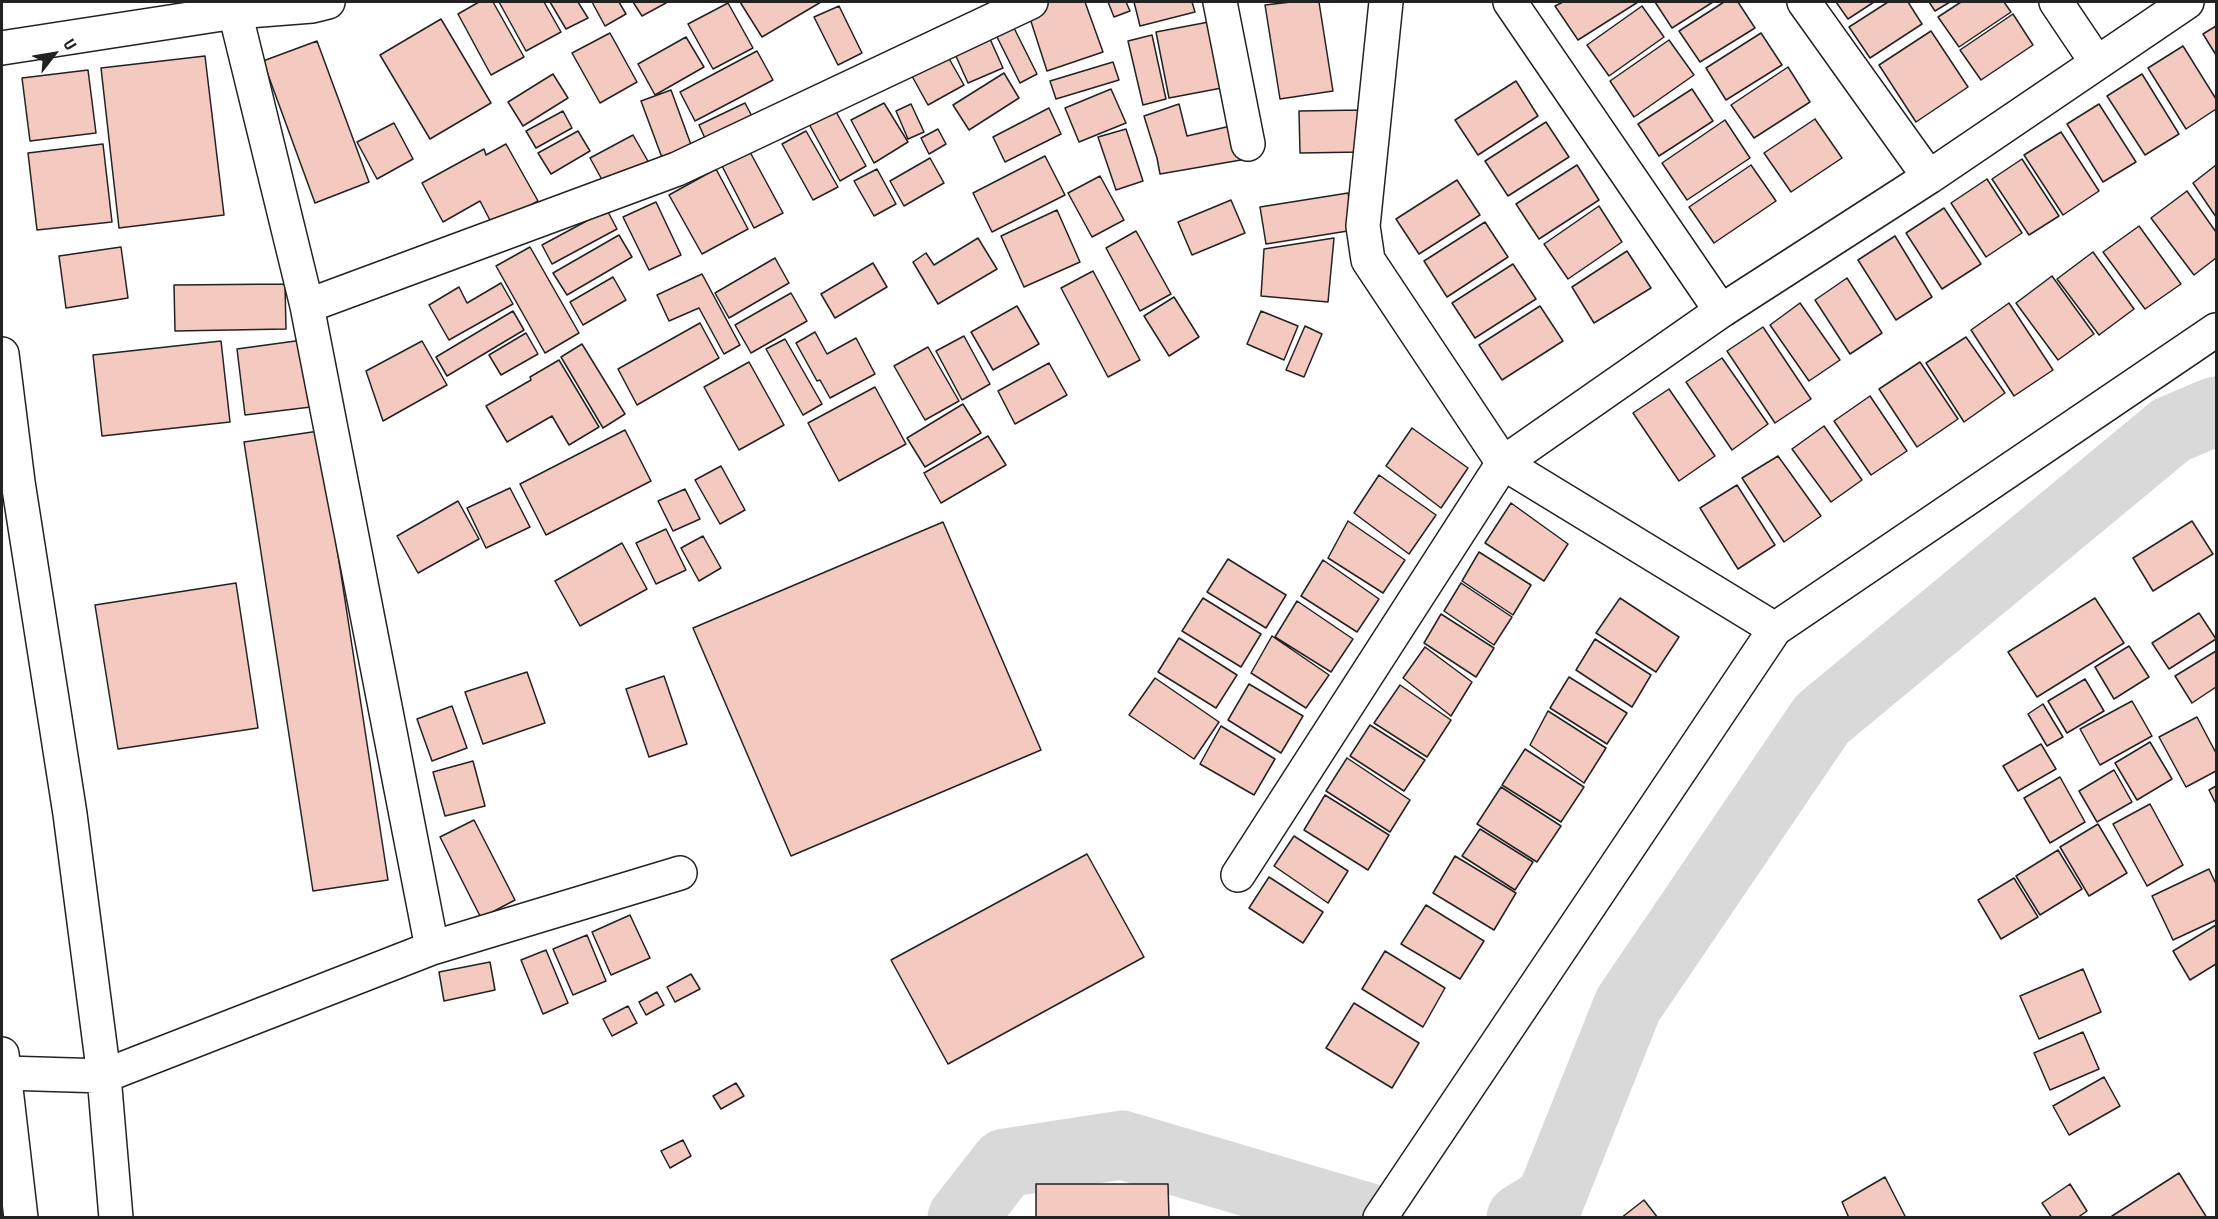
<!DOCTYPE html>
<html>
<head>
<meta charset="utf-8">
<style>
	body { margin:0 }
	#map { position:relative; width:2218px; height:1219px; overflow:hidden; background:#fff; font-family:"Roboto Condensed",sans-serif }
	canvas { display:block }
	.frame { position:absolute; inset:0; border:3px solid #222; pointer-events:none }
	.north { position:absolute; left:24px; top:24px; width:60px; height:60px; -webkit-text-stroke:4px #fff; paint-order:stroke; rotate:59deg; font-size:16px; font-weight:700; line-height:24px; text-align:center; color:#222 }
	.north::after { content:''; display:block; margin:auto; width:21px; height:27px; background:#222; clip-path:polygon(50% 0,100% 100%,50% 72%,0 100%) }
</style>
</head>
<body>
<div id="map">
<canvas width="2218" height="1219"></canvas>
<div class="frame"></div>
<div class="north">U</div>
</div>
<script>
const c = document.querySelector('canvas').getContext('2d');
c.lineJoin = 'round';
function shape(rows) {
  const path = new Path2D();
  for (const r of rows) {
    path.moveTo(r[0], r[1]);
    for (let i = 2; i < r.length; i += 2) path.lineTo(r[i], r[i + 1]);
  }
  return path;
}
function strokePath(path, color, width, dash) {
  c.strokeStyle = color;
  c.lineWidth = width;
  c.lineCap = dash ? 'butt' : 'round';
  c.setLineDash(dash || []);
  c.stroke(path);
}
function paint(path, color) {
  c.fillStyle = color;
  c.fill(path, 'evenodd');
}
strokePath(shape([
	[962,1218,1005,1163,1122,1145,1370,1218],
	[1521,1218,1550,1200,1628,1005,1822,719,2171,430,2216,411]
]), '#d9d9d9', 69);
const building = shape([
	[479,2,493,2,524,57,491,75,458,14,479,2],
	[499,2,544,2,561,32,526,51,499,2],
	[550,2,578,2,588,18,566,29,550,2],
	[592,2,619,2,626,14,605,26,592,2],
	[633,2,665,2,666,3,642,16,633,2],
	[740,2,821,2,762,37,740,2],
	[1040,2,1085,2,1103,52,1047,71,1026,6,1040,2],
	[1108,2,1126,2,1130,11,1114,17,1108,2],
	[1134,2,1192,2,1195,12,1140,26,1134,2],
	[1291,2,1319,2,1333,91,1280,99,1265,5,1291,2],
	[1563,2,1638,2,1578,40,1555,6,1563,2],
	[1655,2,1713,2,1672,28,1655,2],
	[1724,2,1738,2,1755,28,1700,62,1679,31,1724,2],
	[1836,2,1874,2,1848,19,1836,2],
	[1888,2,1908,2,1922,24,1870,58,1849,27,1888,2],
	[1929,2,1950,2,1935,11,1929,2],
	[1961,2,2004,2,2011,12,1959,47,1938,17,1961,2],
	[728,3,753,48,713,69,688,24,728,3],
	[839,6,862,53,838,65,814,17,839,6],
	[1642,6,1664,37,1609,76,1587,45,1642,6],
	[2013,14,2033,45,1981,80,1960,50,2013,14],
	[1008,16,1037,74,1020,83,991,25,1008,16],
	[441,19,491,103,430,139,380,55,441,19],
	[1214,21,1227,87,1169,98,1156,32,1214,21],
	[2216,26,2216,55,2203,34,2216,26],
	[986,30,1003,68,968,83,951,45,986,30],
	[1931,31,1968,87,1916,122,1879,65,1931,31],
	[610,33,637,82,600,103,572,53,610,33],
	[1761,33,1782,65,1726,100,1706,68,1761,33],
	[1152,35,1166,99,1143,105,1128,41,1152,35],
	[686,37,704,67,655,95,638,64,686,37],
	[1669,40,1694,75,1634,117,1610,81,1669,40],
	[317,41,369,182,315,203,263,61,317,41],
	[2183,46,2216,99,2216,109,2186,129,2148,68,2183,46],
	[943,48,964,85,928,105,908,69,943,48],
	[757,51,773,80,695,121,680,92,757,51],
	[205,56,224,215,119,228,101,68,205,56],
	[1113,62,1119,80,1056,99,1050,81,1113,62],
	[1788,67,1810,102,1754,138,1731,105,1788,67],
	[88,70,96,133,30,141,22,78,88,70],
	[1004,73,1019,98,969,130,953,105,1004,73],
	[553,74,568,98,523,126,508,102,553,74],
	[2142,74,2179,134,2145,155,2107,96,2142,74],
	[1516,81,1538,116,1478,155,1455,120,1516,81],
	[1111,89,1126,123,1079,142,1065,108,1111,89],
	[1692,89,1713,121,1659,156,1638,124,1692,89],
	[671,90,694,153,664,163,641,101,671,90],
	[745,103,755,122,708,145,699,125,745,103],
	[884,103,908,142,874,163,851,120,884,103],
	[911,104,924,132,908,139,896,111,911,104],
	[1179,104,1187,136,1235,125,1241,160,1160,174,1157,158,1144,116,1179,104],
	[2099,104,2136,162,2103,182,2067,124,2099,104],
	[1049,108,1061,134,1005,162,993,137,1049,108],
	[835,110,866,166,840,181,809,124,835,110],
	[1361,110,1362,152,1300,153,1299,111,1361,110],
	[563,111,572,128,536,148,526,131,563,111],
	[1815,119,1842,158,1791,192,1764,153,1815,119],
	[1725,120,1750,158,1687,200,1662,163,1725,120],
	[1546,122,1569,157,1508,196,1485,161,1546,122],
	[394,123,413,159,377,179,357,142,394,123],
	[938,129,946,144,929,154,921,138,938,129],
	[1126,129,1143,181,1116,190,1098,137,1126,129],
	[578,131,590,151,551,174,538,153,578,131],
	[806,131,838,187,813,200,782,144,806,131],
	[2061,132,2099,191,2063,215,2024,155,2061,132],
	[633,135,649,163,606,187,590,158,633,135],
	[103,144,112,222,37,230,28,153,103,144],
	[506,144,538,201,493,226,480,201,443,222,422,183,484,149,486,155,506,144],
	[750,152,783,213,754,228,722,166,750,152],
	[1045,156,1065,195,992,232,973,193,1045,156],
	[930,158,944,183,904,206,890,181,930,158],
	[2022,159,2059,216,2029,235,1992,179,2022,159],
	[1577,165,1599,200,1539,239,1516,204,1577,165],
	[1751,165,1776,201,1714,243,1689,207,1751,165],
	[2216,165,2216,217,2193,183,2216,165],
	[716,169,748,229,702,254,669,195,716,169],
	[877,169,896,204,874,216,854,181,877,169],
	[1100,176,1124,220,1092,237,1068,193,1100,176],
	[1987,179,2022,233,1986,257,1951,203,1987,179],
	[1457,180,1480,215,1419,254,1396,219,1457,180],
	[2187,191,2216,232,2216,258,2194,275,2151,218,2187,191],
	[1348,193,1354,230,1266,244,1260,207,1348,193],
	[1231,200,1245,233,1192,255,1178,222,1231,200],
	[656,202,681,255,649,270,623,217,656,202],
	[1599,206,1622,242,1568,279,1544,244,1599,206],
	[1944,208,1981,264,1942,289,1906,233,1944,208],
	[607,210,617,229,552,264,542,245,607,210],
	[1057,210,1080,262,1024,287,1001,236,1057,210],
	[1485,222,1508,257,1447,297,1424,261,1485,222],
	[2139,226,2181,284,2145,309,2103,252,2139,226],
	[1136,231,1171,294,1140,311,1106,248,1136,231],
	[619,235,632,257,567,295,553,273,619,235],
	[1895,236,1932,297,1896,320,1858,260,1895,236],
	[978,238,997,269,938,304,913,262,926,253,934,265,978,238],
	[1334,238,1328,302,1261,296,1264,249,1334,238],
	[121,247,128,298,66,308,59,256,121,247],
	[530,247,579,333,545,353,496,266,530,247],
	[1627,251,1651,288,1594,323,1572,287,1627,251],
	[2093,252,2134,309,2099,335,2057,279,2093,252],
	[775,258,789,283,729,318,715,293,775,258],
	[873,263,887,287,835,318,821,294,873,263],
	[1513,264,1536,299,1475,338,1452,303,1513,264],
	[1093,271,1140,360,1108,377,1061,288,1093,271],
	[702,274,740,345,724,354,699,308,669,321,657,295,702,274],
	[2052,276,2094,334,2058,360,2016,303,2052,276],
	[613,277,626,300,583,325,570,302,613,277],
	[1847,278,1882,333,1850,354,1815,300,1847,278],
	[501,283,513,304,449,340,429,305,459,287,467,303,501,283],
	[285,284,286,329,175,331,174,285,285,284],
	[791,293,807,321,751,353,735,325,791,293],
	[1174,297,1199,337,1169,356,1144,316,1174,297],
	[1800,303,1840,360,1809,381,1770,325,1800,303],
	[2009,303,2053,370,2014,396,1971,330,2009,303],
	[1017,306,1039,344,993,370,971,332,1017,306],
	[1540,306,1563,341,1502,380,1479,345,1540,306],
	[513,311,524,330,447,376,436,357,513,311],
	[1261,311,1298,326,1284,360,1247,344,1261,311],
	[700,323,719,358,637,405,618,369,700,323],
	[1305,326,1322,334,1304,377,1286,370,1305,326],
	[1763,327,1811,399,1775,423,1727,351,1763,327],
	[815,332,827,354,856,338,875,374,830,398,820,380,817,381,796,343,815,332],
	[526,333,538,354,501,375,489,355,526,333],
	[964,336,990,384,962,400,936,351,964,336],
	[1966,337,2005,393,1964,422,1926,363,1966,337],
	[310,339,319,406,245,415,237,349,310,339],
	[785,339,822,404,803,415,766,349,785,339],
	[221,341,230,422,102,436,93,355,221,341],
	[422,341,447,385,383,421,366,371,422,341],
	[582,344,625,414,603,428,561,357,582,344],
	[928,347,959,401,925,420,894,366,928,347],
	[1722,358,1768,424,1732,450,1686,382,1722,358],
	[559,360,599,427,569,445,552,416,507,442,486,406,531,380,530,377,559,360],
	[749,362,784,425,739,450,704,387,749,362],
	[1920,362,1958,419,1917,447,1879,389,1920,362],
	[1049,363,1067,395,1015,424,998,391,1049,363],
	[875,387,906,444,839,481,808,423,875,387],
	[1669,389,1715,456,1679,481,1633,413,1669,389],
	[1870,396,1907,451,1871,475,1834,421,1870,396],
	[963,404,981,433,925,467,907,438,963,404],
	[1824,426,1862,480,1831,502,1792,449,1824,426],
	[1412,428,1468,468,1441,508,1386,466,1412,428],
	[625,430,651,481,546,535,520,484,625,430],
	[319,431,388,880,313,891,244,442,319,431],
	[988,436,1006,465,941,503,924,473,988,436],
	[1778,456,1821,516,1784,542,1742,478,1778,456],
	[721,466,745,510,720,524,695,480,721,466],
	[1379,475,1436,515,1409,554,1354,513,1379,475],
	[1737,485,1775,545,1738,569,1700,508,1737,485],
	[510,488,530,527,486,548,467,508,510,488],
	[685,489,700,519,673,531,658,501,685,489],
	[458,501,479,539,418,573,397,536,458,501],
	[1511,503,1568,544,1544,581,1485,543,1511,503],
	[1348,521,1405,560,1383,593,1328,558,1348,521],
	[2192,521,2213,554,2153,591,2133,558,2192,521],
	[943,522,1041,750,791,856,693,628,943,522],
	[666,529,686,570,656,584,636,543,666,529],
	[703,536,721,568,699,581,681,548,703,536],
	[622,543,647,589,580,626,555,581,622,543],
	[1479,552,1531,585,1513,615,1462,581,1479,552],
	[1228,559,1286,595,1266,628,1207,592,1228,559],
	[1323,560,1379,599,1357,632,1301,596,1323,560],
	[236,583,258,728,118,749,95,605,236,583],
	[1461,583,1512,617,1494,645,1444,611,1461,583],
	[1203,598,1261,634,1241,667,1182,631,1203,598],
	[1620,598,1679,637,1656,672,1596,633,1620,598],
	[2095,598,2124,643,2037,697,2008,652,2095,598],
	[1297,601,1353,639,1331,672,1275,637,1297,601],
	[2199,613,2216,639,2169,669,2152,643,2199,613],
	[1441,614,1494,648,1476,677,1424,643,1441,614],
	[1272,636,1329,675,1306,708,1251,673,1272,636],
	[1179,638,1237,675,1216,708,1158,672,1179,638],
	[1595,639,1651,675,1632,707,1576,670,1595,639],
	[2129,646,2149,677,2114,699,2095,667,2129,646],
	[1425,647,1472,682,1451,716,1403,678,1425,647],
	[2216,651,2216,687,2192,703,2175,676,2216,651],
	[527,672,545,723,483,744,465,692,527,672],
	[664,676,687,744,649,757,626,689,664,676],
	[1569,677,1627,713,1607,744,1550,708,1569,677],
	[1155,678,1219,722,1194,759,1129,715,1155,678],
	[2085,679,2104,711,2067,733,2048,701,2085,679],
	[1249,684,1303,716,1281,753,1228,720,1249,684],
	[1400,685,1451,720,1427,757,1374,723,1400,685],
	[2132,701,2152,736,2100,765,2080,729,2132,701],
	[2043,704,2063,737,2047,746,2028,714,2043,704],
	[452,706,467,748,432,761,417,719,452,706],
	[1548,711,1606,748,1584,783,1530,745,1548,711],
	[2197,717,2216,753,2216,771,2186,787,2159,737,2197,717],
	[1370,725,1425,760,1404,791,1350,756,1370,725],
	[1221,726,1275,759,1254,795,1200,764,1221,726],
	[2150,742,2172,779,2137,800,2115,763,2150,742],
	[2041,744,2056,769,2018,791,2003,766,2041,744],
	[1525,749,1584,787,1561,822,1502,785,1525,749],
	[1347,758,1410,800,1390,832,1326,791,1347,758],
	[473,761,485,806,445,816,433,772,473,761],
	[2114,770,2132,802,2097,822,2079,791,2114,770],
	[2060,777,2085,822,2050,843,2024,798,2060,777],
	[2216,786,2216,804,2209,790,2216,786],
	[1501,787,1561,826,1537,862,1477,824,1501,787],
	[1325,795,1389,835,1368,870,1304,830,1325,795],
	[2150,804,2183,865,2147,886,2113,824,2150,804],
	[474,820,515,900,481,918,440,837,474,820],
	[2098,824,2127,873,2089,896,2060,847,2098,824],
	[1480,829,1533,862,1515,890,1462,856,1480,829],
	[1294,836,1348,871,1328,903,1274,866,1294,836],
	[2058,850,2082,889,2040,915,2016,876,2058,850],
	[1087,854,1144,957,948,1064,891,960,1087,854],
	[1455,856,1516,893,1494,930,1433,893,1455,856],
	[2209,869,2216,884,2216,920,2173,940,2152,896,2209,869],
	[1269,877,1323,912,1303,943,1249,908,1269,877],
	[2014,878,2038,917,2001,939,1978,900,2014,878],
	[1426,905,1484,941,1460,979,1401,944,1426,905],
	[630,915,650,958,611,975,592,932,630,915],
	[2216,925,2216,964,2190,980,2173,951,2216,925],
	[587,935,606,981,573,995,553,949,587,935],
	[546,950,568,1003,543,1014,521,960,546,950],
	[1385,951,1445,988,1423,1027,1362,989,1385,951],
	[490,962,495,990,444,1001,439,972,490,962],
	[2083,969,2101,1012,2039,1039,2020,996,2083,969],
	[691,974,700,989,675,1002,667,987,691,974],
	[657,992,664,1005,646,1015,639,1002,657,992],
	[1354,1003,1419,1043,1392,1088,1326,1048,1354,1003],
	[628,1006,637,1023,612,1036,603,1019,628,1006],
	[2083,1032,2099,1069,2050,1090,2034,1053,2083,1032],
	[2104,1077,2120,1106,2069,1135,2053,1106,2104,1077],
	[736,1083,744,1096,721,1109,713,1096,736,1083],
	[683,1140,691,1156,670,1168,661,1151,683,1140],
	[2179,1173,2207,1218,2113,1218,2112,1216,2179,1173],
	[1885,1177,1906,1218,1849,1218,1842,1202,1885,1177],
	[1036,1184,1168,1184,1169,1218,1036,1218,1036,1184],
	[2070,1184,2087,1211,2077,1218,2052,1218,2042,1203,2070,1184],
	[1644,1200,1658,1218,1621,1218,1644,1200]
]);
paint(building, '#f3c9c0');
strokePath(building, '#222', 1.5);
const minor = shape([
	[1220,2,1248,144],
	[1386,2,1363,226,1368,260,1503,463,1775,629],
	[1510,2,1721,311],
	[1804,2,1929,177],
	[2056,2,2097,63],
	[235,12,307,306,677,169,1031,2],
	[2,48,235,12,312,6,328,2],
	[307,306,432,948],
	[2,354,18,482,70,814,104,1076,116,1218],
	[1238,875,1503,463,1721,311,1929,177,2187,2],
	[5,1073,104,1076,432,948,680,873],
	[1380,1218,1775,629,2216,330]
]);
const major = shape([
	[2,1054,21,1218]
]);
strokePath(minor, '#222', 36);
strokePath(major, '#222', 36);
strokePath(minor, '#fff', 33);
strokePath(major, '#fff', 33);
</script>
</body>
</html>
